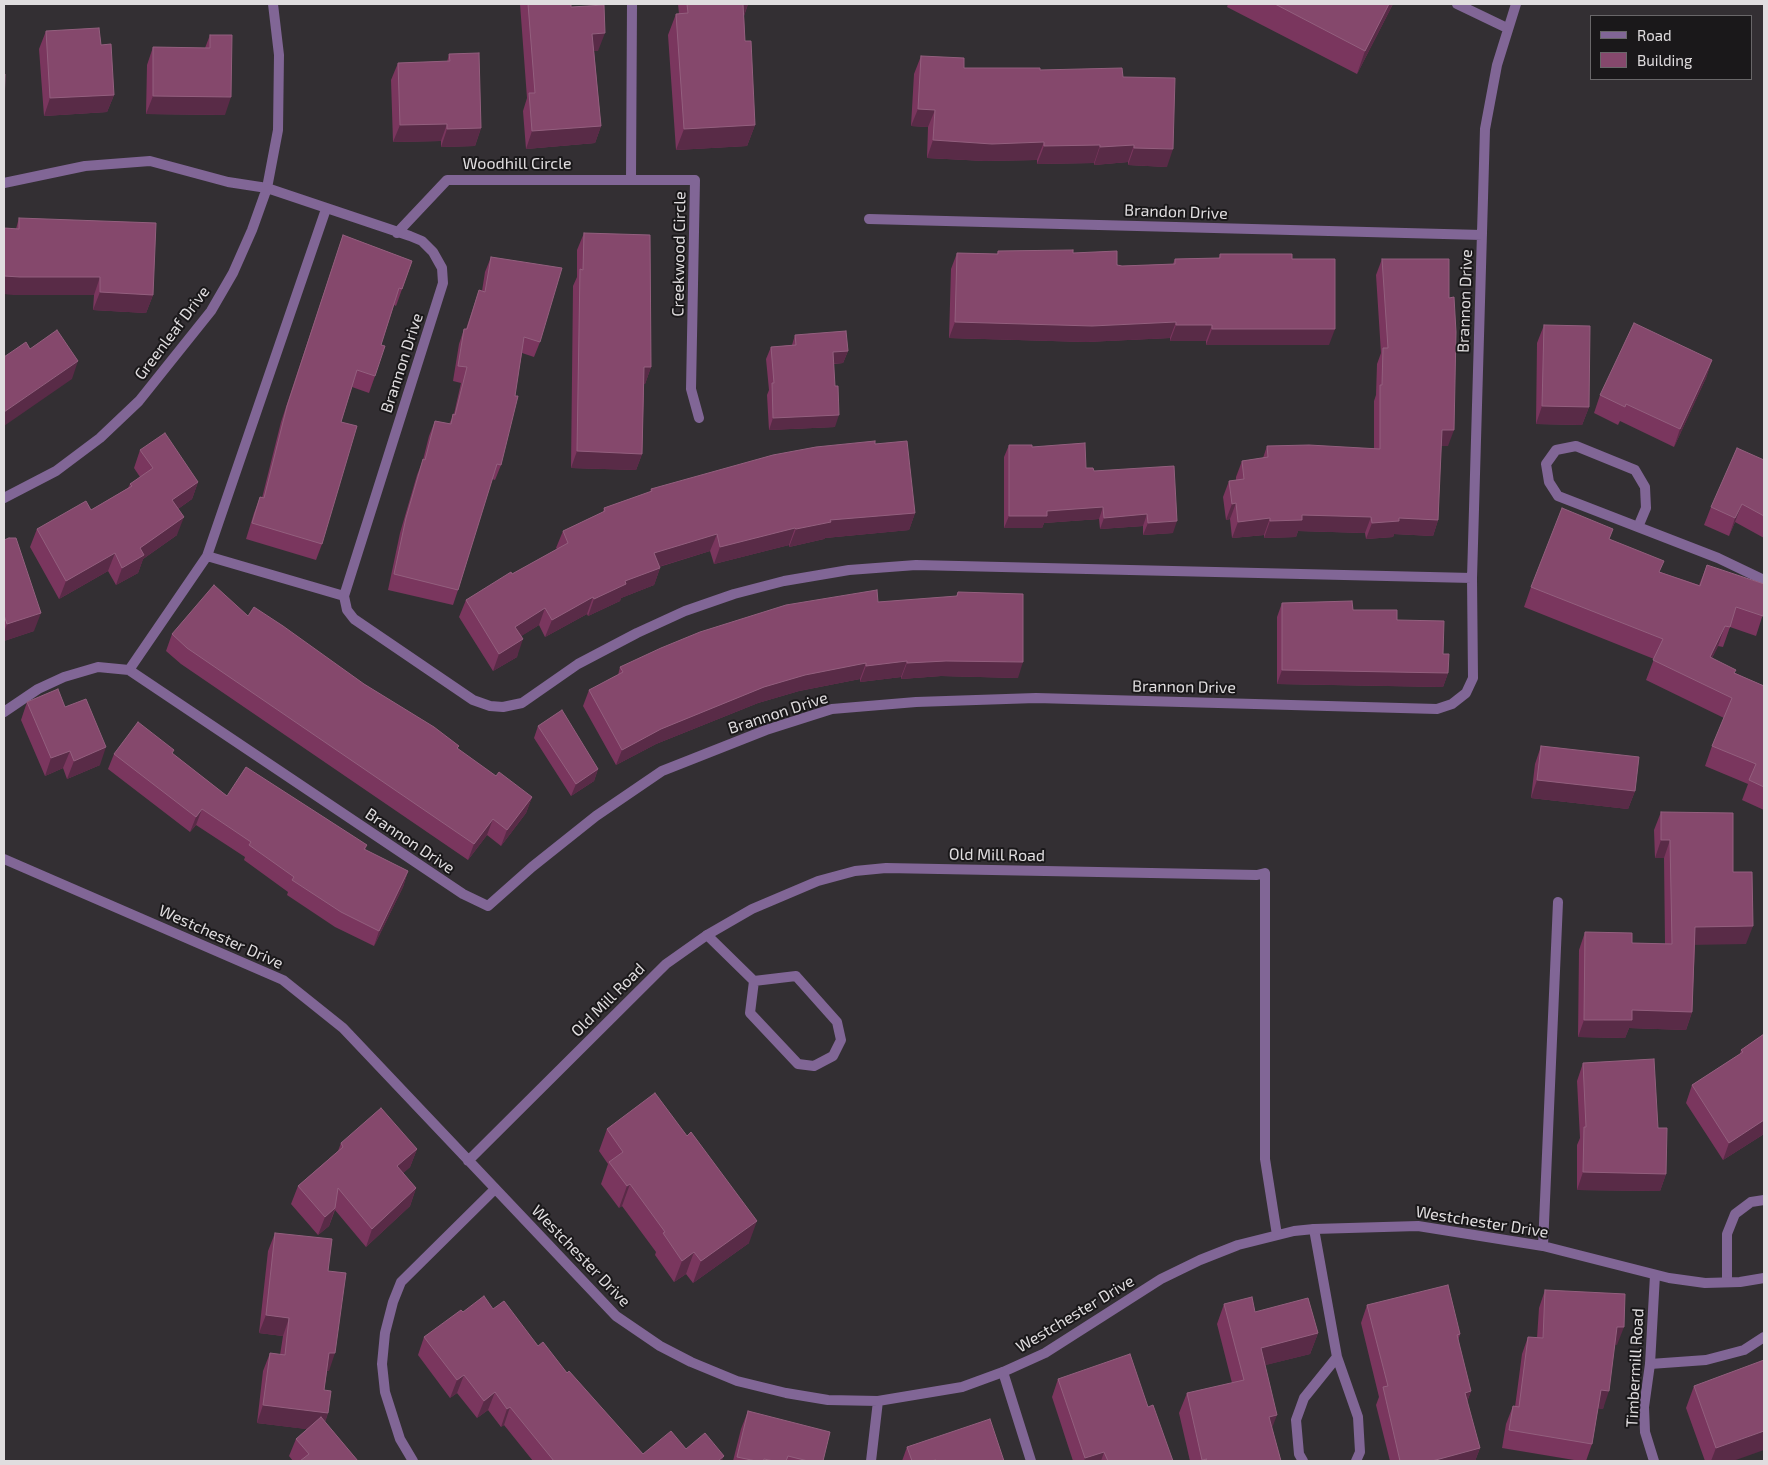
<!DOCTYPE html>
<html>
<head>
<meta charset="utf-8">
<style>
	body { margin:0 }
	#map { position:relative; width:1768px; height:1465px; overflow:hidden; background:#332f33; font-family:"Exo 2",sans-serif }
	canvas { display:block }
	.frame { position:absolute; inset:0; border:5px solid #e0dddf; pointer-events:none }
	.legend { position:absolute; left:1590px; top:15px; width:162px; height:65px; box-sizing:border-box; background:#1a181a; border:1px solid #696769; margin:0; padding:6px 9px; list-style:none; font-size:15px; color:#e0dddf }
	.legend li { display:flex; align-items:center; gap:10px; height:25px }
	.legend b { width:25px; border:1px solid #696769 }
</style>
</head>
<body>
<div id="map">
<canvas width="1768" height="1465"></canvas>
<div class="frame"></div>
<ul class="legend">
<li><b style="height:6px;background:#816696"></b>Road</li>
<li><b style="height:14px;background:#85486c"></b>Building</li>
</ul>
</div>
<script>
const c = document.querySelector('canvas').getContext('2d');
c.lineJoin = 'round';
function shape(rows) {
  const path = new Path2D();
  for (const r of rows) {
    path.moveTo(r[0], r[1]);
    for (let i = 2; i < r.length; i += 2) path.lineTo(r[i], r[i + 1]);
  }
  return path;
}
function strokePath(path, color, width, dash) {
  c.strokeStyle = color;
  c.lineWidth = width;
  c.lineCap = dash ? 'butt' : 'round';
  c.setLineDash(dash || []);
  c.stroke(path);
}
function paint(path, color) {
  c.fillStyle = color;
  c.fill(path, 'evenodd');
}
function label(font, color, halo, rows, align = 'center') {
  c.font = font + ' "Exo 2",sans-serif';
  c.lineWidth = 4;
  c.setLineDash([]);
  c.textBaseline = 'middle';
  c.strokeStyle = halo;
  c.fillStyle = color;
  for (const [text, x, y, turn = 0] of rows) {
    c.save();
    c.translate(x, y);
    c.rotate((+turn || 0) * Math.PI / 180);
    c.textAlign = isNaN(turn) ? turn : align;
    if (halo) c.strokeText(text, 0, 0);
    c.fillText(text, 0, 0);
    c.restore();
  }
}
strokePath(shape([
	[1638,527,1646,508,1645,487,1635,470,1576,446,1556,450,1546,464,1549,482,1558,496,1718,558,1764,580],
	[707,935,754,981],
	[796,976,837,1022,841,1040,833,1056,814,1066,798,1064,750,1013,754,981,796,976],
	[1314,1229,1337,1357,1358,1417,1360,1452,1356,1461],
	[1727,1282,1727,1234,1735,1214,1751,1202,1764,1200],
	[1650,1364,1706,1360,1744,1350,1764,1337],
	[1003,1372,1031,1461],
	[1303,1461,1299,1454,1296,1420,1304,1398,1337,1357]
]), '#816696', 10);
strokePath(shape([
	[1457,4,1507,28],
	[631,179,632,4],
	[4,183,85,166,150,161,228,182,267,188,410,236,422,241,433,252,442,268,443,283,344,596],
	[869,219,1482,235],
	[397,233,447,180,695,180,691,389,699,418],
	[4,498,56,471,100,438,139,401,211,311,233,273,252,230,267,188,278,130,279,55,273,4],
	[207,556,344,596,347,610,354,619,473,700,490,706,503,707,522,703,578,664,637,633,685,611,734,594,784,581,849,570,916,565,1472,578],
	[129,670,207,556,326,209],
	[4,712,38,689,64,677,98,667,129,670,463,894,488,906,532,867,596,816,662,771,766,730,832,709,916,702,1036,698,1437,709,1452,704,1466,693,1473,678,1472,578,1485,129,1497,65,1516,4],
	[4,859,283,980,343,1028,616,1316,660,1346,691,1362,737,1381,786,1393,828,1400,878,1401,962,1387,1003,1372,1045,1353,1161,1279,1200,1260,1238,1245,1294,1231,1314,1229,1418,1226,1543,1246,1669,1278,1705,1283,1740,1282,1764,1278],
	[468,1161,666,964,707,935,752,909,818,881,855,871,886,868,1257,875,1265,873,1265,1159,1277,1235],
	[1543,1246,1558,902],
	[413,1461,400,1439,385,1392,382,1364,385,1333,393,1302,401,1282,495,1189],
	[871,1461,878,1401],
	[1654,1461,1645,1432,1644,1407,1650,1364,1655,1275]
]), '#816696', 10);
paint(shape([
	[520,4,571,4,571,7,598,51,594,51,601,126,595,143,526,149,523,111,527,98],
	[678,4,748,4,744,16,745,41,755,125,747,146,676,150,668,35,676,14,679,14],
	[1228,4,1393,4,1357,74,1227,7],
	[46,31,101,45,114,95,107,112,44,116,39,49],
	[210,35,225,115,146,114,147,65,153,47,205,48],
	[449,54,481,128,475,146,441,147,441,141,393,142,391,80,398,63,447,62],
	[921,56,964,68,1040,70,1123,77,1167,167,1128,165,1128,162,1094,165,1094,163,1037,164,1037,160,985,161,927,158,928,127,911,126,914,74],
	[19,218,153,295,146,313,93,310,94,295,4,294,4,228,16,229],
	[584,233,651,367,645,384,644,384,642,454,636,470,571,468,573,286,577,277,577,250],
	[343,235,412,261,396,306,394,305,381,345,375,376,369,393,352,387,341,422,322,544,316,560,246,539,254,513,260,497,262,498,281,422],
	[998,251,1073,253,1122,266,1173,264,1175,259,1219,258,1220,254,1292,259,1329,345,1206,345,1206,341,1170,341,1170,338,1086,342,949,338,951,269,957,253,997,254],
	[491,257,540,342,534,357,522,353,501,465,495,480,492,479,458,590,453,605,388,590,400,533,417,475,423,460,429,436,435,421,449,424,454,414,461,383,453,381,459,344,464,329,466,329,479,290,482,291,485,272],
	[1382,259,1449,298,1448,446,1441,446,1438,520,1433,536,1394,534,1393,537,1366,539,1365,533,1298,531,1296,537,1264,538,1264,535,1232,538,1230,519,1226,520,1223,497,1229,481,1236,480,1236,477,1242,461,1263,458,1267,446,1374,449,1374,401,1376,395,1377,364,1381,353,1376,275],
	[1544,325,1589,407,1582,425,1536,424,1537,343],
	[795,335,848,351,843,363,834,364,835,427,769,430,767,395,769,390,766,359,771,347,792,345],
	[1712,360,1706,378,1674,447,1620,421,1618,425,1594,413,1600,395],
	[875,444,915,513,909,530,825,538,824,539,789,547,789,545,714,564,710,551,659,567,660,568,654,585,621,598,620,601,588,616,587,614,545,637,539,625,521,636,517,657,493,671,459,617,466,600,557,549,556,548,563,531,603,512,604,508,650,492,651,489],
	[1009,445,1032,447,1094,471,1173,533,1143,535,1143,526,1100,529,1099,519,1044,523,1042,528,1004,528,1004,457],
	[140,450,198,482,192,499,178,509,177,535,143,559,138,573,116,585,108,571,59,599,30,547,37,529,91,510,128,488,130,484,140,477,134,468],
	[1764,460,1764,538,1735,522,1729,536,1704,525,1711,507],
	[1609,539,1660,572,1699,585,1707,565,1764,611,1756,636,1730,627,1723,647,1718,646,1712,658,1735,673,1764,686,1764,810,1742,800,1748,784,1705,766,1712,746,1724,718,1646,680,1654,659,1524,607,1531,587],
	[4,540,34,631,4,641],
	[958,592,1018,678,941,676,901,679,901,677,860,682,860,679,799,691,758,703,656,744,616,765,583,706,589,690,618,675,620,667,878,602,956,597],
	[1282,603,1353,610,1397,620,1443,654,1448,673,1443,687,1277,684,1277,617],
	[248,616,364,684,496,776,532,797,526,813,501,846,487,835,468,860,181,664,166,651,172,634],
	[27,702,65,707,100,765,67,779,63,768,45,776,21,720],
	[538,726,598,769,594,781,571,796,534,738],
	[1541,746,1635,791,1628,809,1531,798,1535,764],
	[114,754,173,754,227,796,367,845,365,850,408,871,403,887,374,946,335,927,287,895,288,892,244,860,245,857,196,825,190,832,108,769],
	[1661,812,1733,872,1746,944,1695,944,1692,1012,1686,1030,1629,1028,1625,1038,1578,1037,1579,950,1585,932,1632,943,1665,944,1664,858,1655,858,1654,830],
	[1764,1034,1764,1134,1723,1160,1686,1103,1692,1085,1740,1054,1741,1050],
	[1583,1063,1658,1128,1666,1174,1660,1191,1577,1190,1577,1145,1580,1138,1577,1081],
	[607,1129,749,1243,693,1283,686,1274,674,1282,655,1255,656,1252,622,1206,619,1208,601,1184,608,1164,599,1151],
	[341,1143,417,1149,410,1167,403,1173,416,1188,410,1206,366,1247,335,1210,329,1226,318,1235,291,1204,298,1186,338,1151],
	[275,1233,328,1271,329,1371,327,1371,324,1390,328,1413,325,1422,358,1461,293,1461,289,1456,296,1439,307,1429,257,1423,263,1371,270,1353,280,1355,283,1336,259,1333,268,1251],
	[1545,1290,1617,1345,1615,1344,1603,1409,1598,1408,1592,1444,1586,1461,1580,1461,1502,1448,1506,1424,1513,1406,1515,1407,1522,1354,1528,1337,1537,1338,1539,1308],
	[1224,1304,1255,1312,1318,1333,1310,1354,1265,1365,1272,1428,1281,1461,1190,1461,1179,1413,1187,1393,1232,1383,1217,1324],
	[1367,1305,1460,1334,1458,1341,1471,1391,1467,1402,1480,1448,1475,1461,1390,1461,1376,1405,1379,1397,1361,1323],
	[493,1309,538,1346,567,1373,643,1454,686,1449,722,1461,533,1461,504,1425,501,1427,488,1410,477,1418,457,1393,450,1398,418,1355,424,1337,463,1312],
	[1058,1379,1148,1407,1173,1461,1073,1461,1052,1397],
	[1694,1386,1733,1461,1705,1461,1686,1408],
	[748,1411,823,1461,733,1461,741,1429],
	[907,1447,1004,1461,902,1461]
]), '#7a365e');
paint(shape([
	[740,4,748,4,743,18],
	[1389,4,1393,4,1357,74,1365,51],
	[605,33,598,51,586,51,592,34],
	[114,95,107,112,44,116,50,98],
	[153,96,231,97,225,115,146,114],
	[918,109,935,110,928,127,911,126],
	[447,124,441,141,393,142,400,125],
	[755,125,747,146,676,150,684,129],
	[601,126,595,143,526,149,532,131],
	[481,128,475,146,441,147,447,129],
	[933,140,1044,142,1037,160,985,161,927,158],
	[1100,145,1094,163,1037,164,1044,146],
	[1134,145,1128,162,1094,165,1100,147],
	[1134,148,1173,149,1167,167,1128,165],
	[4,276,100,277,94,295,13,295,4,294],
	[100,292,153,295,146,313,93,310],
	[955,322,1176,322,1170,338,1086,342,949,338],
	[1176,325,1212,325,1206,341,1170,341],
	[1212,329,1335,329,1329,345,1206,345],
	[848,351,843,363,828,364,833,352],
	[1712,360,1706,378,1674,447,1680,429],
	[78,361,72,379,4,426,4,412],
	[644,367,651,367,645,384,638,384],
	[1542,406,1589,407,1582,425,1536,424],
	[839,415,835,427,769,430,773,418],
	[1442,430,1454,430,1448,446,1436,446],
	[577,451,642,454,636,470,571,468],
	[198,482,192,499,165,518,172,500],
	[1236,503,1230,519,1226,520,1232,504],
	[1742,504,1735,522,1729,536,1735,518],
	[1103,507,1099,519,1044,523,1042,528,1004,528,1009,516,1047,511],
	[915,513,909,530,825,538,824,539,789,547,796,529,830,520],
	[1147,514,1143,526,1100,529,1104,518],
	[1302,515,1371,517,1365,533,1298,531,1296,537,1264,538,1270,521],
	[184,517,177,535,143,559,138,573,116,585,122,568,140,548],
	[1270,518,1264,535,1232,538,1238,522],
	[1399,518,1438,520,1433,536,1394,534,1393,537,1366,539,1372,523],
	[1177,521,1173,533,1143,535,1148,523],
	[795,528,789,545,714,564,720,547],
	[717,534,710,551,648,570,654,553],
	[115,553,108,571,59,599,66,581],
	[660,568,654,585,621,598,620,601,588,616,594,599,625,581],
	[593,597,587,614,545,637,552,620],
	[545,608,539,625,509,644,515,627],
	[41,613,34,631,4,641,4,632,7,624],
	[1725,626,1718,646,1702,677,1710,657],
	[523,639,517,657,493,671,499,654],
	[907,661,901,677,860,682,866,666],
	[946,661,1023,662,1018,678,941,676,901,679,907,663],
	[866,663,860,679,799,691,758,703,656,744,616,765,622,750,661,729,764,687,805,675],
	[1282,670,1448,673,1443,687,1277,684],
	[106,747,100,765,67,779,74,761],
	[70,751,63,768,45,776,51,758],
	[598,769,594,781,571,796,576,784],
	[1537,780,1635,791,1628,809,1531,798],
	[532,797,526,813,501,846,507,830],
	[202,809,196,825,190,832,196,817],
	[493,819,487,835,468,860,474,844],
	[1661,840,1670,840,1664,858,1655,858],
	[408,871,403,887,374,946,379,931],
	[1753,926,1746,944,1689,945,1695,927],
	[1632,1010,1692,1012,1686,1030,1629,1028,1625,1038,1578,1037,1584,1020],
	[1764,1110,1764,1134,1723,1160,1729,1143],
	[417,1149,410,1167,391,1184,397,1166],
	[1583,1172,1666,1174,1660,1191,1577,1190],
	[630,1184,622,1206,619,1208,627,1186],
	[416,1188,410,1206,366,1247,372,1229],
	[335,1208,329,1226,318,1235,325,1217],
	[757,1221,749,1243,693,1283,701,1261],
	[694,1252,686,1274,674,1282,682,1261],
	[266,1315,289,1318,283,1336,259,1333],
	[1617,1327,1624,1327,1617,1345,1611,1344],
	[1318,1333,1310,1354,1254,1368,1261,1348],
	[329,1353,335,1353,329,1371,322,1370],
	[464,1375,457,1393,450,1398,457,1380],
	[1601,1390,1609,1391,1603,1409,1594,1408],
	[1471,1391,1464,1409,1465,1393],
	[495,1392,488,1410,477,1418,484,1401],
	[263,1405,328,1413,322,1431,257,1423],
	[510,1407,504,1425,501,1427,507,1409],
	[1277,1415,1269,1436,1269,1417],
	[1764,1431,1764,1450,1733,1461,1711,1461,1716,1448],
	[1480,1448,1475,1461,1432,1461],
	[1104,1452,1101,1461,1084,1461,1085,1458],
	[724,1456,722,1461,718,1461]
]), '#592b47');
const building = shape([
	[528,4,571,4,571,7,604,5,605,33,592,34,601,126,532,131,529,93,535,93,528,4],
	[687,4,743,4,745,41,751,41,755,125,684,129,676,14,688,13,687,4],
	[1275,4,1389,4,1365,51,1275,4],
	[99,28,101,45,111,44,114,95,50,98,46,31,99,28],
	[210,35,232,35,231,97,153,96,153,47,210,48,210,35],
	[479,53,481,128,447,129,447,124,400,125,398,63,450,61,449,54,479,53],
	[921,56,964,58,964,68,1040,68,1040,70,1122,68,1123,77,1175,78,1173,149,1134,148,1134,145,1100,147,1100,145,1044,146,1044,142,992,144,933,140,935,110,918,109,921,56],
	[4,74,5,74,4,108,4,74],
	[19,218,156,223,153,295,100,292,100,277,20,277,4,276,4,228,19,229,19,218],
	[584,233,650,235,651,367,644,367,642,454,577,451,580,269,583,270,584,233],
	[343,235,412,261,402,289,399,288,381,345,385,346,375,376,357,370,341,422,357,426,322,544,252,523,260,497,264,498,287,406,343,235],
	[1073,250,1073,253,1117,251,1117,265,1122,266,1175,264,1175,259,1220,258,1220,254,1292,254,1292,259,1335,259,1335,329,1212,329,1212,325,1176,325,1176,322,1092,326,955,322,957,253,998,254,998,251,1073,250],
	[491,257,562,268,540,342,524,337,515,396,518,396,501,465,497,464,458,590,394,574,406,518,423,459,425,460,435,421,451,424,453,414,455,415,467,367,458,366,464,329,467,329,479,290,485,292,491,257],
	[1382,259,1449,259,1449,298,1454,297,1456,332,1454,430,1442,430,1438,520,1399,518,1399,521,1372,523,1371,517,1302,515,1302,520,1270,521,1270,518,1238,522,1236,503,1232,504,1229,481,1244,479,1242,461,1268,457,1267,446,1309,445,1380,449,1380,385,1382,385,1383,348,1388,348,1382,259],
	[1634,323,1712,360,1680,429,1626,404,1625,407,1600,395,1634,323],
	[1544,325,1590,326,1589,407,1542,406,1544,325],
	[57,330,78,361,4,412,4,357,26,342,30,349,57,330],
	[846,331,848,351,833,352,835,386,838,386,839,415,773,418,772,383,774,383,771,347,796,345,795,335,846,331],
	[165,433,198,482,172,500,184,517,140,548,144,555,122,568,115,553,66,581,37,529,86,501,91,510,132,486,130,484,153,468,140,450,165,433],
	[875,441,875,444,907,441,915,513,830,520,831,522,796,529,795,528,720,547,717,534,654,553,660,568,625,581,626,584,594,599,593,597,552,620,545,608,515,627,523,639,499,654,466,600,511,572,512,574,568,543,563,531,605,511,604,508,652,491,651,489,773,455,816,447,875,441],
	[1085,443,1086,468,1093,468,1094,471,1174,466,1177,521,1148,523,1147,514,1104,518,1103,507,1047,511,1047,516,1009,516,1009,445,1032,445,1032,447,1085,443],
	[1737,448,1764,460,1764,516,1742,504,1735,518,1711,507,1737,448],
	[1562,508,1613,529,1609,539,1664,561,1659,572,1700,586,1707,565,1764,584,1764,611,1763,616,1736,607,1730,627,1725,626,1710,657,1736,670,1734,673,1764,686,1764,787,1749,780,1756,764,1712,746,1732,698,1653,660,1663,639,1531,587,1562,508],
	[9,538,16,538,41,613,7,624,4,615,4,540,9,538],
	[214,585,248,616,254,607,283,626,364,684,434,727,459,746,457,748,496,776,499,772,532,797,507,830,493,819,474,844,187,648,172,634,214,585],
	[877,590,878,602,957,596,958,592,1023,594,1023,662,946,661,907,663,907,661,866,666,866,663,805,675,764,687,661,729,622,750,589,690,623,672,620,667,661,648,700,632,786,605,877,590],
	[1352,601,1353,610,1397,610,1397,620,1444,621,1443,654,1449,654,1448,673,1282,670,1282,603,1352,601],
	[58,689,65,707,86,699,106,747,74,761,70,751,51,758,27,702,58,689],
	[562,710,598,769,576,784,538,726,562,710],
	[138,722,174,750,172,753,227,796,246,767,367,845,364,849,408,871,379,931,341,912,292,880,294,877,249,845,251,842,202,809,196,817,114,754,138,722],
	[1541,746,1639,757,1635,791,1537,780,1541,746],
	[1661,812,1733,813,1733,872,1752,872,1753,926,1695,927,1692,1012,1632,1010,1632,1020,1584,1020,1585,932,1632,933,1632,943,1672,944,1670,840,1661,840,1661,812],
	[1764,1034,1764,1120,1729,1143,1692,1085,1743,1052,1741,1050,1764,1034],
	[1654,1059,1658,1128,1667,1128,1666,1174,1583,1172,1584,1127,1586,1127,1583,1063,1654,1059],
	[655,1093,687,1136,691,1132,757,1221,701,1261,694,1252,682,1261,663,1233,665,1232,630,1184,627,1186,609,1162,623,1152,607,1129,655,1093],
	[381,1108,417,1149,397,1166,416,1188,372,1229,338,1188,335,1208,325,1217,298,1186,343,1147,341,1143,381,1108],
	[275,1233,332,1239,328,1271,346,1273,335,1353,329,1353,324,1390,331,1391,328,1413,263,1405,270,1353,285,1355,289,1318,266,1315,275,1233],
	[1448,1285,1460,1334,1457,1335,1471,1391,1465,1393,1480,1448,1432,1461,1400,1461,1383,1387,1388,1386,1367,1305,1448,1285],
	[1545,1290,1625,1294,1624,1327,1617,1327,1609,1391,1601,1390,1592,1444,1509,1430,1513,1406,1519,1407,1528,1337,1543,1338,1545,1290],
	[484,1296,493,1309,504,1301,538,1346,543,1342,567,1373,569,1371,643,1454,671,1431,686,1449,705,1433,724,1456,718,1461,554,1461,510,1407,507,1409,495,1392,484,1401,464,1375,457,1380,424,1337,461,1310,463,1312,484,1296],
	[1252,1297,1255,1312,1308,1298,1318,1333,1261,1348,1277,1415,1269,1417,1281,1461,1204,1461,1207,1459,1202,1460,1187,1393,1244,1380,1224,1304,1252,1297],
	[1130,1354,1148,1407,1153,1405,1173,1461,1108,1461,1104,1452,1085,1458,1058,1379,1130,1354],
	[1764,1360,1764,1431,1716,1448,1694,1386,1764,1360],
	[748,1411,830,1432,823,1461,808,1461,788,1456,786,1461,774,1461,764,1459,763,1461,756,1461,737,1457,748,1411],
	[321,1417,358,1461,300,1461,309,1454,296,1439,321,1417],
	[990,1419,1004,1461,936,1461,936,1460,930,1461,912,1461,907,1447,990,1419]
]);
paint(building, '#85486c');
strokePath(building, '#935f7e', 1);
label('16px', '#e0dddf', '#1a181a', [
	["Woodhill Circle",517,164],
	["Brandon Drive",1176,212,2],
	["Creekwood Circle",679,254,-89],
	["Brannon Drive",1465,301,-88],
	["Greenleaf Drive",172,333,-53],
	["Brannon Drive",402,363,-72],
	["Brannon Drive",1184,687,1],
	["Brannon Drive",778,713,-18],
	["Brannon Drive",410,841,34],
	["Old Mill Road",997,855,1],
	["Westchester Drive",221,937,24],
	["Old Mill Road",608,1000,-45],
	["Westchester Drive",1482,1222,9],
	["Westchester Drive",581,1256,46],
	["Westchester Drive",1075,1314,-31],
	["Timbermill Road",1635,1368,-87]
]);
</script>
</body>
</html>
